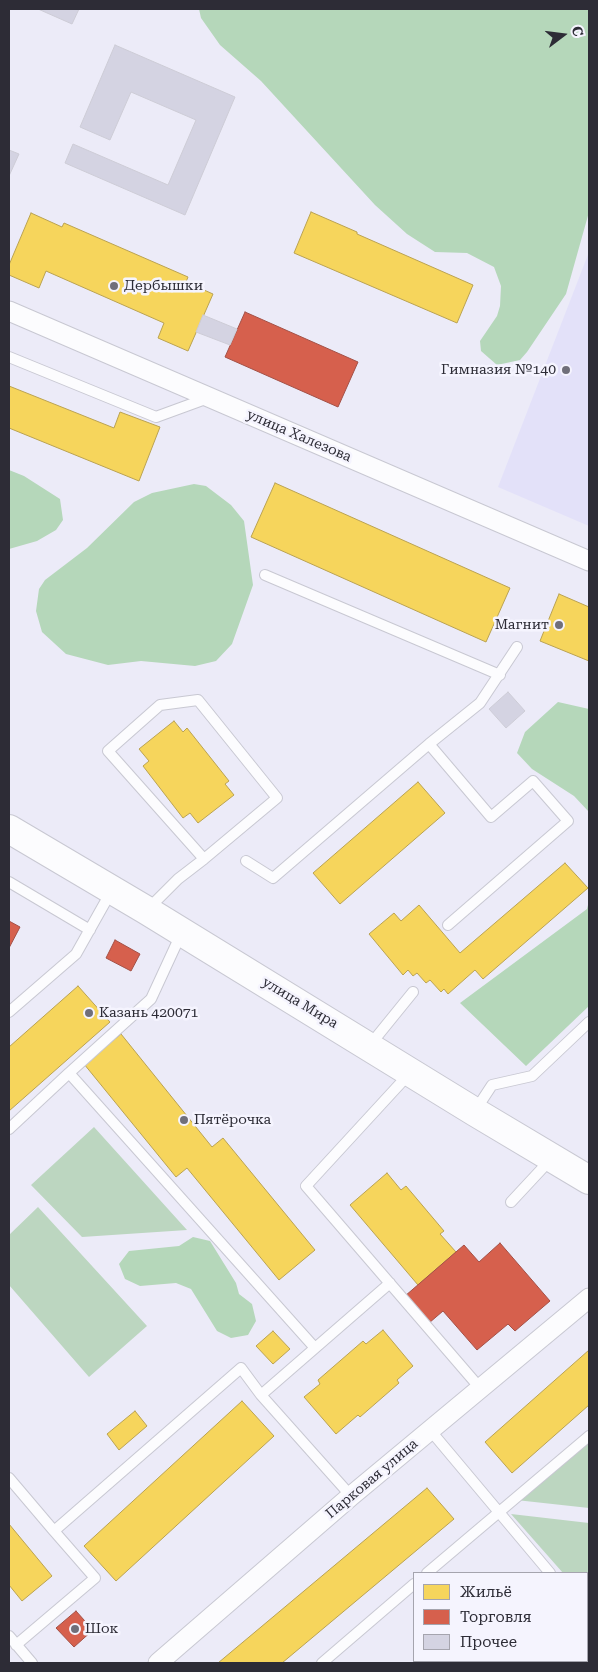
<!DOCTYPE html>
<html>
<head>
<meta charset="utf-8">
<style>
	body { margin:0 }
	#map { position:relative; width:598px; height:1672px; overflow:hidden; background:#ecebf8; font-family:"Roboto Serif",serif }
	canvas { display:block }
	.frame { position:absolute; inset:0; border:10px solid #2d2c36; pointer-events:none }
	.legend { position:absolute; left:413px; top:1572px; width:175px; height:90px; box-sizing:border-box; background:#f5f4fe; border:1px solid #a5a4ae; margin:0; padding:6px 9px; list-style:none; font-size:15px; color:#2d2c36 }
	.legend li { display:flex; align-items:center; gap:10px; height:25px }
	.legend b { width:25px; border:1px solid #a5a4ae }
	.north { position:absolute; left:538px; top:10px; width:50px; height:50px; -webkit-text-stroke:4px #f5f4fe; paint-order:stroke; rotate:75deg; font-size:14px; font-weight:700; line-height:20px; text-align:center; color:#2d2c36 }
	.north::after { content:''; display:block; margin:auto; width:18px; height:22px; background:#2d2c36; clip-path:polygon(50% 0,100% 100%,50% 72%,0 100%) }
</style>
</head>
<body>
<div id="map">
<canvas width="598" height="1672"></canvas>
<div class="frame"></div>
<ul class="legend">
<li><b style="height:14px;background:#f6d55c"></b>Жильё</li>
<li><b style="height:14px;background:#d6604d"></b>Торговля</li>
<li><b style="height:14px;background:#d4d3e2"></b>Прочее</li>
</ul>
<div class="north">С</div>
</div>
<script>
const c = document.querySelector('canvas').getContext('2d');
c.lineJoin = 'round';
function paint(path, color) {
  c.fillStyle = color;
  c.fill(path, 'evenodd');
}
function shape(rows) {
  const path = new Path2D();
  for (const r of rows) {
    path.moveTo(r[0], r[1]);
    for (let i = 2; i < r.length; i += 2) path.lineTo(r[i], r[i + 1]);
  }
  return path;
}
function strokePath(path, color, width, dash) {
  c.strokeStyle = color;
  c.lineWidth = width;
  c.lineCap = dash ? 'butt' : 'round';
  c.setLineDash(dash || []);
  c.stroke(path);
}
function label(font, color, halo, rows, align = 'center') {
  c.font = font + ' "Roboto Serif",serif';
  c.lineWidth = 5;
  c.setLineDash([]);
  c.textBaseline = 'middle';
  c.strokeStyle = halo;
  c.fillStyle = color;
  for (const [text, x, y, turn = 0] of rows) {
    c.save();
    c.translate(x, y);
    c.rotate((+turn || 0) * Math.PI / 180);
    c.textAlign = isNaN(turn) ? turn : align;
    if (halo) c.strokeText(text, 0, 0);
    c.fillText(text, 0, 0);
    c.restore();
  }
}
paint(shape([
	[589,252,589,526,498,487]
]), '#e3e1f9');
paint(shape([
	[94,1127,187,1230,82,1237,31,1185],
	[38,1207,147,1326,89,1377,9,1285,9,1235],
	[589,1441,589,1508,516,1500],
	[511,1514,589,1523,589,1587,587,1586,587,1573,563,1573]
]), '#bcd6c0');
paint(shape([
	[199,9,589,9,589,212,566,294,527,352,520,360,497,365,481,351,480,341,497,316,500,306,501,286,494,267,467,253,435,252,407,234,375,205,261,81,220,45,201,18],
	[9,470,24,476,60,499,63,520,56,530,37,541,9,549],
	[194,484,206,486,231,505,244,521,253,585,232,644,216,661,195,666,141,661,108,665,66,654,42,632,36,611,39,589,45,580,87,548,134,502,152,493],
	[558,702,589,709,589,812,574,796,532,769,517,753,525,732],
	[589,901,589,1006,526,1066,460,1003,587,909],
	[193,1237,210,1241,236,1283,239,1294,252,1304,256,1321,248,1335,231,1338,217,1331,191,1289,176,1283,140,1286,125,1279,119,1264,129,1251,179,1246]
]), '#b5d7ba');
const homes = shape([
	[311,212,357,232,357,234,473,285,457,323,294,253,311,212],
	[31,213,62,227,64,223,188,277,186,282,213,294,188,351,158,338,164,323,46,271,39,288,9,275,9,265,31,213],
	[9,386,114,428,120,412,160,427,139,481,9,428,9,386],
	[275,483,510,588,486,642,251,537,275,483],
	[559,594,589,607,589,661,540,641,559,594],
	[174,721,183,732,187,728,229,781,225,784,234,795,198,823,190,813,183,818,143,766,149,761,139,749,174,721],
	[418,782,445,813,340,904,313,873,418,782],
	[565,863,588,888,483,979,475,970,448,994,444,989,441,992,430,980,426,983,417,973,413,976,408,970,403,975,369,934,394,913,401,921,419,905,460,953,565,863],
	[78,986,110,1022,9,1111,9,1047,78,986],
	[121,1034,212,1147,223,1138,315,1250,279,1280,187,1168,176,1177,84,1064,121,1034],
	[387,1173,401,1190,406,1186,444,1231,440,1234,456,1252,418,1285,350,1205,387,1173],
	[383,1330,413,1366,397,1380,399,1383,360,1417,358,1415,336,1434,304,1397,320,1384,318,1380,363,1341,366,1344,383,1330],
	[273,1331,290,1349,273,1364,256,1346,273,1331],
	[589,1350,589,1405,512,1473,485,1442,589,1350],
	[242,1401,274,1436,116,1581,84,1546,242,1401],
	[135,1411,147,1426,119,1450,107,1434,135,1411],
	[427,1488,454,1519,282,1663,218,1663,427,1488],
	[9,1524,52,1576,22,1601,9,1585,9,1524],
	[587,1605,589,1606,589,1659,587,1658,587,1605]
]);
paint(homes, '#f6d55c');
strokePath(homes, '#baa251', 1);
const shops = shape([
	[245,312,358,362,338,407,225,357,245,312],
	[9,921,20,927,9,948,9,921],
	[115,940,140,954,131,971,106,958,115,940],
	[500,1243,550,1301,515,1331,508,1324,477,1350,443,1311,429,1323,405,1296,464,1245,479,1262,500,1243],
	[76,1611,93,1630,74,1647,56,1628,76,1611]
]);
paint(shops, '#d6604d');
strokePath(shops, '#a35046', 1);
const building = shape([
	[38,9,79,9,72,24,38,9],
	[115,45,235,97,185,215,65,163,73,144,168,185,196,120,131,92,110,140,80,127,115,45],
	[9,150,19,154,9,176,9,150],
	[203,315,237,329,230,345,196,332,203,315],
	[508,692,525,711,506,728,489,709,508,692]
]);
paint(building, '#d4d3e2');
strokePath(building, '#cdccd6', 1);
const lane = shape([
	[9,357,156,417,208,398],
	[265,575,500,675],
	[429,744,491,817,533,781,568,821,448,925],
	[246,861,273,878,429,744,480,703,517,647],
	[9,882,90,930],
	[148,909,178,879,204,859,277,798,198,700,160,705,108,751,204,859],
	[9,1012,76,954,112,890],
	[370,1045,413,992],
	[69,1073,151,999,181,934],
	[409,1074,306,1186,480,1388],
	[475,1111,492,1085,532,1076,589,1022],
	[9,1129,69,1073,315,1348],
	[511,1202,551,1159],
	[261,1395,390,1283],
	[430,1430,550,1573],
	[9,1478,54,1531,241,1368,261,1395,351,1496],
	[427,1573,589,1436],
	[587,1595,589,1597],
	[9,1636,32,1663],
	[16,1645,95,1578,54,1531],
	[322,1663,414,1584]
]);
const street = shape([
	[9,311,589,561],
	[158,1663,351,1496,589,1298]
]);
const primary = shape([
	[9,829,146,910,475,1112,589,1180]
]);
strokePath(lane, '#c8c8d2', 12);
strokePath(street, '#c8c8d2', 21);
strokePath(primary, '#c8c8d2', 30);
strokePath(lane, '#fcfcfe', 10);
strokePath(street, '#fcfcfe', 19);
strokePath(primary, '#fcfcfe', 28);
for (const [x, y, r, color] of [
	[114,286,5,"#706f7a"],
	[566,370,5,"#706f7a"],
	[559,625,5,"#706f7a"],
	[89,1013,5,"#706f7a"],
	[184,1120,5,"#706f7a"],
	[75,1629,5,"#706f7a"]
]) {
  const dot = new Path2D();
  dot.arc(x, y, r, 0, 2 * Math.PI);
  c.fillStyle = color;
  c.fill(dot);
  strokePath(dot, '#f5f4fe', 2);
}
label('14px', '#2d2c36', '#f5f4fe', [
	["Дербышки",124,286],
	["Гимназия №140",556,370,"right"],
	["Магнит",549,625,"right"],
	["Казань 420071",99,1013],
	["Пятёрочка",194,1120],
	["Шок",85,1629]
], 'left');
label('14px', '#2d2c36', '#f5f4fe', [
	["улица Халезова",299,436,23],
	["улица Мира",300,1003,31],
	["Парковая улица",372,1479,-40]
]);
</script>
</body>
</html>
